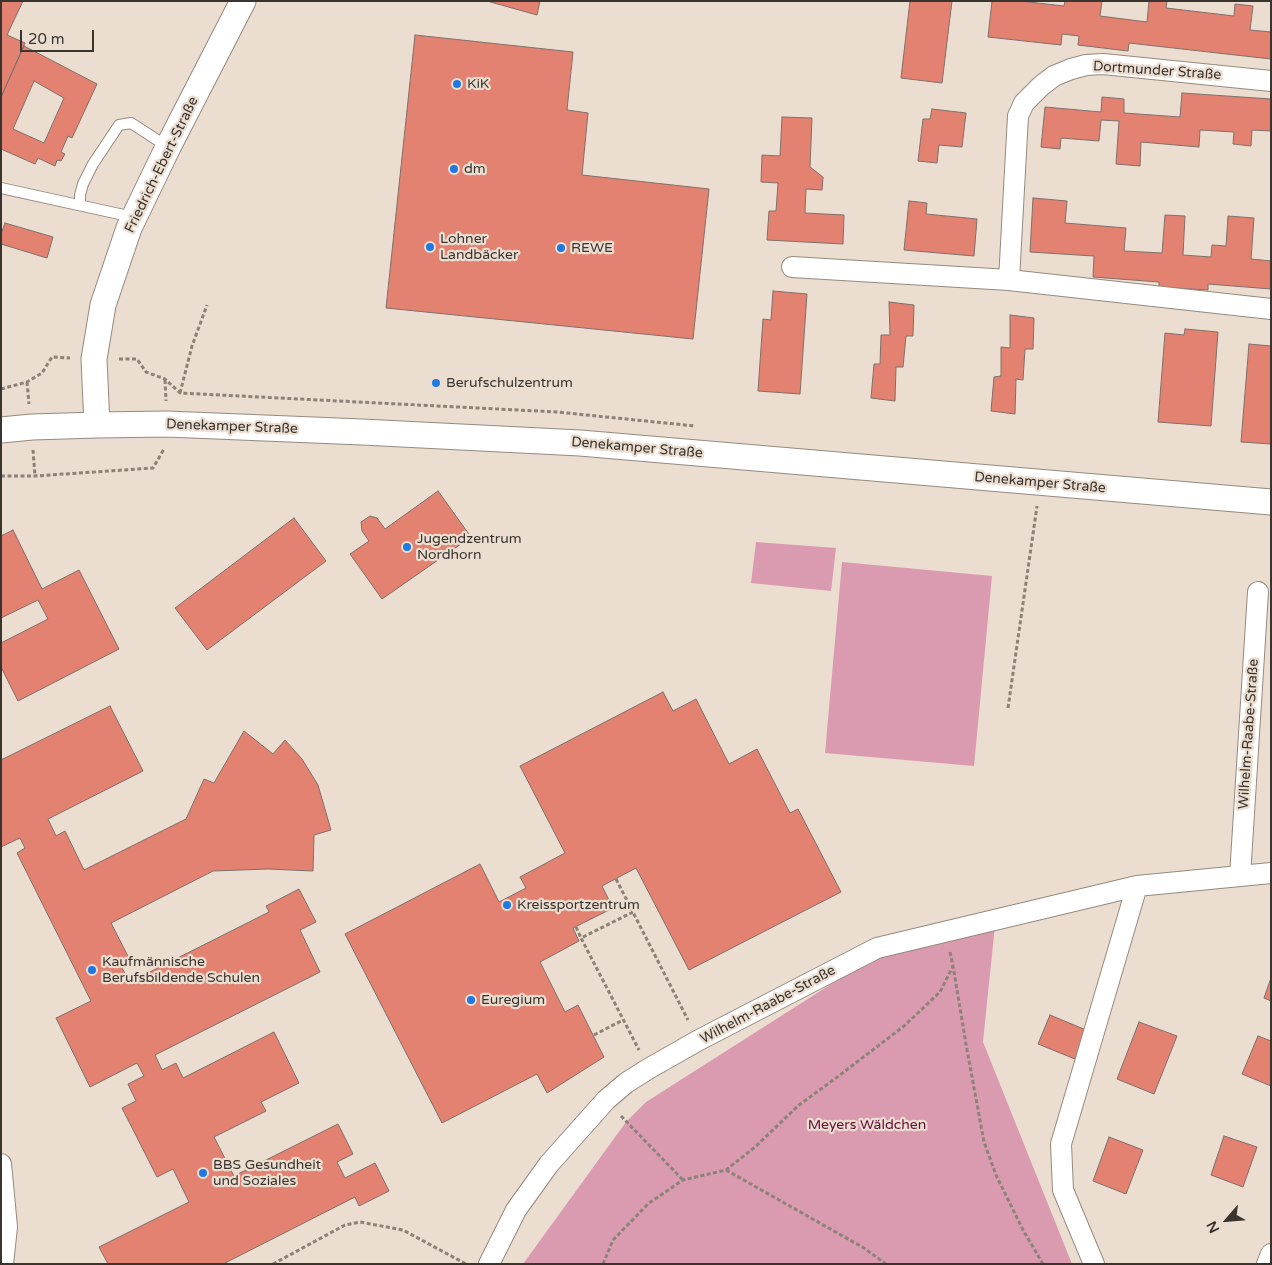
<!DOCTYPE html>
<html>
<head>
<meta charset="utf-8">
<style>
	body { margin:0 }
	#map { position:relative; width:1272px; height:1265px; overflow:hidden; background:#ebddd0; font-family:"Varela Round",sans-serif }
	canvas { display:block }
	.frame { position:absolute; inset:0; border:2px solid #3a342f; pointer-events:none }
	.north { position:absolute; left:1202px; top:1195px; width:50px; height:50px; -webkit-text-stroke:4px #ebddd0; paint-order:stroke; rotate:243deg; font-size:14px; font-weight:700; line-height:20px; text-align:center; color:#3a342f }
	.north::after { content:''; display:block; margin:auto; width:18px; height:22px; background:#3a342f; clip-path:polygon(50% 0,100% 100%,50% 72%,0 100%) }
	.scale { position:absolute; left:20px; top:30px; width:74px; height:22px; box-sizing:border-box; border:2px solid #3a342f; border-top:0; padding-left:6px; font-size:15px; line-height:18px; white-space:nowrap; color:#3a342f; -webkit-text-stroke:4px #ebddd0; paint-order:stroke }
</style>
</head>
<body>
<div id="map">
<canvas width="1272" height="1265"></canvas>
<div class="frame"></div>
<div class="north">N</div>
<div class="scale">20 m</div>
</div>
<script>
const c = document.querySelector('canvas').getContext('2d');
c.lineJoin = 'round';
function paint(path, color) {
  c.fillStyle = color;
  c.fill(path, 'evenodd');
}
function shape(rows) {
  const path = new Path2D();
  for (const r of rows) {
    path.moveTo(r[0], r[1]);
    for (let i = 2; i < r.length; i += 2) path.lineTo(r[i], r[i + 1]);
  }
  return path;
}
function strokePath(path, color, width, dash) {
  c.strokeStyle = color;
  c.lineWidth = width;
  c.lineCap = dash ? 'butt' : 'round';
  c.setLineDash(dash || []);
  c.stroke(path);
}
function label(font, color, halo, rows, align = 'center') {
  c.font = font + ' "Varela Round",sans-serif';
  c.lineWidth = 4.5;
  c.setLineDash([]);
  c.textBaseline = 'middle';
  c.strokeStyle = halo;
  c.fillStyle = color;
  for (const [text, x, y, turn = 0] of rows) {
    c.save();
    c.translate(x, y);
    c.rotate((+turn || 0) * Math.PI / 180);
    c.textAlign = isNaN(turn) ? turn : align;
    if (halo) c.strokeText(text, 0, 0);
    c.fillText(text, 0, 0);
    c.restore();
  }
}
paint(shape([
	[756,542,836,548,831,591,751,583],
	[842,562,992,576,974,766,825,753],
	[995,925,983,1042,1072,1264,523,1264,626,1122,646,1102,880,953]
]), '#da9bb1');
const building = shape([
	[1,1,23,1,7,35,25,43,1,97,1,1],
	[487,1,540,1,537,15,487,1],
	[910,1,952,1,942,83,901,78,910,1],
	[992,1,1020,1,1064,6,1065,1,1102,1,1100,16,1147,22,1149,1,1167,1,1166,8,1234,16,1235,4,1253,6,1250,30,1271,32,1271,59,1129,43,1128,51,1078,45,1079,36,1062,34,1061,45,988,37,992,1],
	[415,35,573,52,567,110,588,113,582,175,709,189,693,339,386,308,415,35],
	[24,46,97,84,72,138,68,136,61,152,65,154,61,161,57,160,55,166,38,158,35,164,1,149,1,97,24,46],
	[34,81,64,98,44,143,13,129,34,81],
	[1182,93,1271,99,1271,131,1252,130,1251,146,1233,144,1234,132,1200,130,1199,147,1141,142,1140,166,1116,164,1119,121,1101,120,1099,141,1061,138,1060,149,1041,147,1045,107,1101,112,1102,97,1124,99,1124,113,1180,117,1182,93],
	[932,109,966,113,962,147,939,145,937,163,918,161,923,119,930,119,932,109],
	[782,117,812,118,810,167,823,177,822,190,806,189,805,213,844,215,843,244,767,240,769,211,776,211,778,183,761,182,762,155,780,156,782,117],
	[1033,198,1067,201,1065,223,1126,228,1124,251,1162,253,1165,215,1185,216,1183,255,1211,257,1212,245,1226,246,1228,216,1254,218,1251,259,1271,261,1271,289,1208,284,1208,290,1159,287,1159,282,1093,277,1094,256,1030,252,1033,198],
	[909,201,927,203,926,214,977,219,974,256,904,250,909,201],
	[5,223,53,237,47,258,1,244,1,234,5,223],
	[773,291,807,294,800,394,758,391,763,319,771,320,773,291],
	[889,302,914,305,913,336,906,336,903,367,896,367,895,401,871,398,874,364,880,364,881,335,890,335,889,302],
	[1010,315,1034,318,1033,349,1025,349,1023,380,1016,379,1015,414,991,411,994,377,1001,376,1001,347,1010,348,1010,315],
	[1185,329,1218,332,1211,426,1158,422,1165,333,1184,335,1185,329],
	[1249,344,1271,346,1271,444,1241,442,1249,344],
	[438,491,471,537,382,599,350,554,369,541,362,531,361,522,370,516,377,518,385,529,438,491],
	[294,518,326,561,207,650,175,608,294,518],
	[13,530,42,589,79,570,119,649,18,701,1,667,1,643,48,619,38,600,1,618,1,536,13,530],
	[663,692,673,711,696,699,729,764,757,749,790,813,798,809,841,892,689,970,636,868,602,886,613,908,573,928,579,941,540,962,565,1012,578,1005,604,1057,547,1093,537,1074,442,1123,345,934,480,864,499,902,526,888,520,877,565,853,520,766,663,692],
	[110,706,143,771,48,819,56,836,65,831,84,870,186,819,204,779,214,783,244,731,273,754,285,740,302,759,318,785,331,830,314,835,313,871,268,869,213,871,111,923,132,964,122,968,130,982,269,912,266,906,299,889,316,922,300,930,320,972,155,1055,162,1070,176,1063,183,1078,274,1032,299,1083,261,1102,266,1111,214,1137,234,1176,338,1124,353,1154,337,1162,345,1178,375,1163,389,1191,359,1206,355,1197,223,1264,108,1264,99,1247,189,1202,173,1169,157,1177,122,1108,136,1101,128,1084,144,1076,137,1063,90,1087,56,1018,91,1001,17,853,25,848,20,838,1,847,1,760,110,706],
	[1271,978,1271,1001,1264,998,1271,978],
	[1050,1015,1086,1030,1075,1059,1038,1044,1050,1015],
	[1139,1022,1177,1036,1154,1094,1117,1079,1139,1022],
	[1258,1036,1271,1041,1271,1086,1242,1074,1258,1036],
	[1224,1136,1257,1147,1243,1187,1211,1175,1224,1136],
	[1109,1137,1143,1150,1126,1194,1093,1181,1109,1137]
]);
paint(building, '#e38271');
strokePath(building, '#806e6b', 1);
const service = shape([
	[1,188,133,217],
	[80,205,80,195,83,184,93,164,119,125,131,123,168,147]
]);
const minor = shape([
	[792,267,1009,280,1271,309],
	[1009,280,1018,116,1024,103,1041,86,1054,76,1071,69,1086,65,1103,64,1271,81],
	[1240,876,1258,592],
	[1,1164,7,1227,3,1264],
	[489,1264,516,1210,549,1164,606,1100,626,1083,648,1069,699,1040,877,948,1137,886,1271,873],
	[1094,1264,1063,1190,1061,1144,1137,886],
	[1267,1264,1271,1254]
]);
const tertiary = shape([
	[97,425,94,359,103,305,129,228,168,147,243,1],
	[1,430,32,427,97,425,167,424,362,432,580,443,1271,502]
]);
strokePath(service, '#96897e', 12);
strokePath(minor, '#96897e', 22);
strokePath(tertiary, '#96897e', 27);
strokePath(shape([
	[119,359,137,359,146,372,165,379,180,393,557,412,695,426],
	[165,380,166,401],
	[27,382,29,404],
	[1,389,27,382,42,373,52,357,70,358],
	[180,393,192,346,207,305],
	[33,450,35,476],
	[1,476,35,476,153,468,164,449],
	[1008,708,1037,506],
	[616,879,688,1020],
	[633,912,581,938,639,1050],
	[576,927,581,938],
	[950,952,953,966,966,1044,984,1142,996,1175,1023,1230,1043,1264],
	[594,1035,623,1020],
	[621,1116,683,1180],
	[726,1170,864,1248,886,1264],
	[273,1264,345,1225,360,1222,403,1230,466,1264],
	[603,1264,613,1240,649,1203,683,1180,726,1170,755,1147,799,1105,836,1078,904,1026,940,992,953,966]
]), '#8c8279', 3, [4, 2.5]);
strokePath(service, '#fff', 10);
strokePath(minor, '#fff', 20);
strokePath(tertiary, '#fff', 25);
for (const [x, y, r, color] of [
	[457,84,5,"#1e79e2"],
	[454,169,5,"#1e79e2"],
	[430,247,5,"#1e79e2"],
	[561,248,5,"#1e79e2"],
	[436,383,5,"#1e79e2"],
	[407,547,5,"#1e79e2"],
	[507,905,5,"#1e79e2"],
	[92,970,5,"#1e79e2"],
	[471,1000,5,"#1e79e2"],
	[203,1173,5,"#1e79e2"]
]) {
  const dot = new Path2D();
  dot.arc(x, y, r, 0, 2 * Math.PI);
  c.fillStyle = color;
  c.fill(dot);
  strokePath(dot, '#ebddd0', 2);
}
label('14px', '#3a342f', '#ebddd0', [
	["Dortmunder Straße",1157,71,4],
	["Friedrich-Ebert-Straße",162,165,-64],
	["Denekamper Straße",232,427,2],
	["Denekamper Straße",637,448,5],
	["Denekamper Straße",1040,483,5],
	["Wilhelm-Raabe-Straße",1249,734,-86],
	["Wilhelm-Raabe-Straße",768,1005,-28]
]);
label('14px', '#3a342f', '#ebddd0', [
	["KiK",467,84],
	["dm",464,169],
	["Lohner",440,239],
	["Landbäcker",440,255],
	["REWE",571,248],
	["Berufschulzentrum",446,383],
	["Jugendzentrum",417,539],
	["Nordhorn",417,555],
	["Kreissportzentrum",517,905],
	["Kaufmännische",102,962],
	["Berufsbildende Schulen",102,978],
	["Euregium",481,1000],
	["BBS Gesundheit",213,1165],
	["und Soziales",213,1181]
], 'left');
label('14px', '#630e38', '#ebddd0', [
	["Meyers Wäldchen",867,1125]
]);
</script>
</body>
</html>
